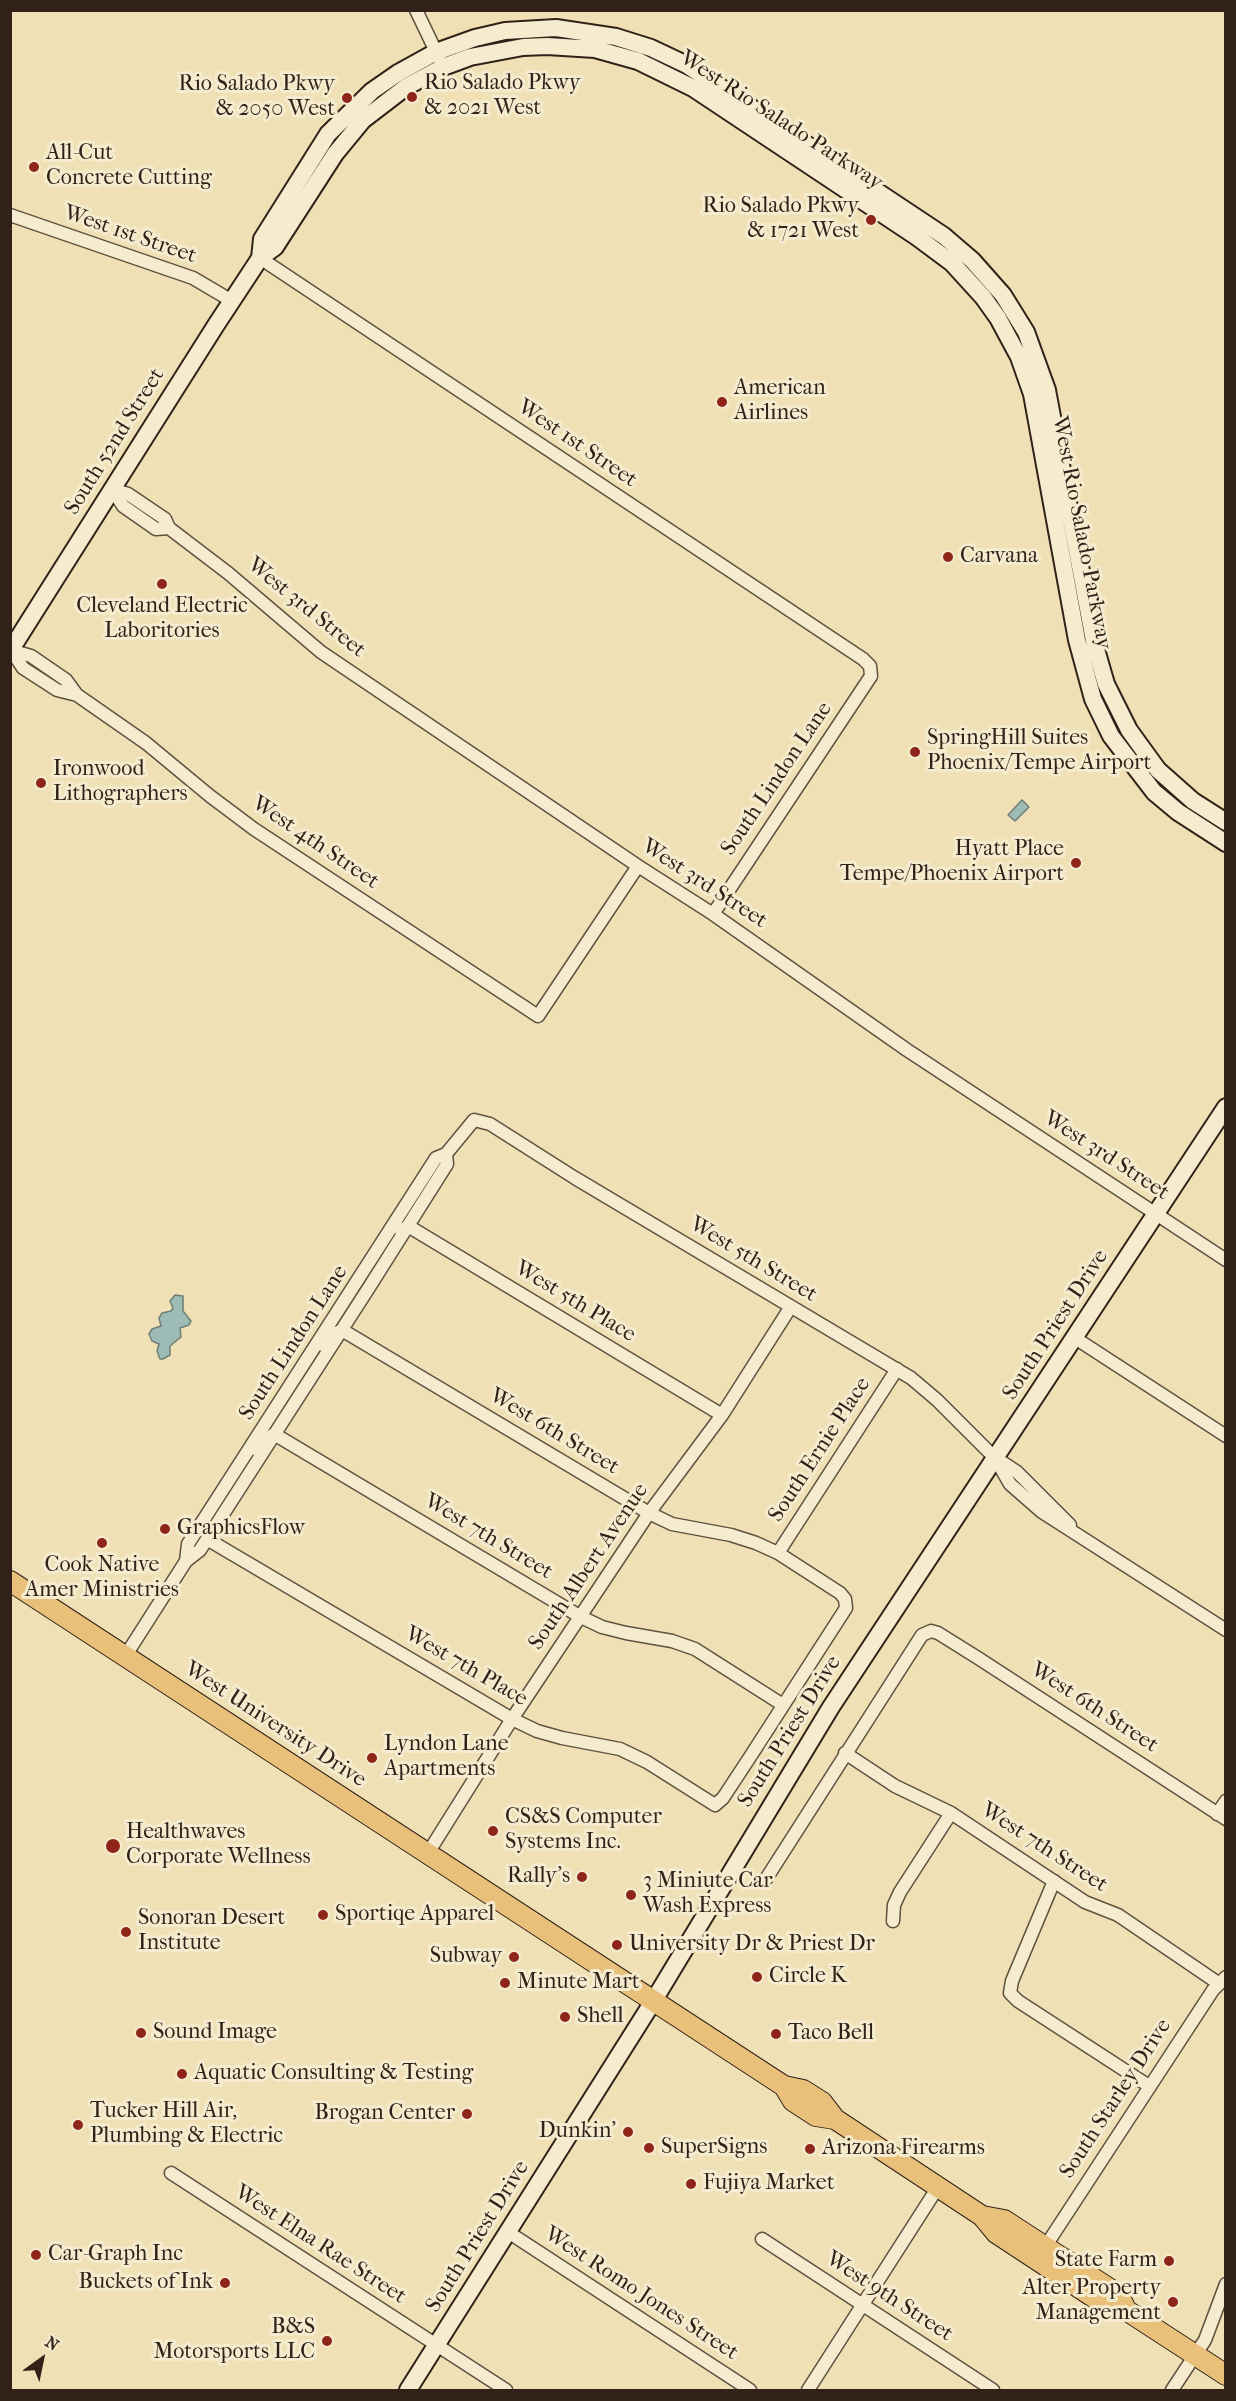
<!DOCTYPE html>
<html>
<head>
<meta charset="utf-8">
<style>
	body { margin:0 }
	#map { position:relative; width:1236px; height:2401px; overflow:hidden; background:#efe1b5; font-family:"IM FELL French Canon",serif }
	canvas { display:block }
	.frame { position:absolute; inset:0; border:12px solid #312119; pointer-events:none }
	.north { position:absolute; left:12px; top:2329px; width:60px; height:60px; -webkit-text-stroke:4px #f5eccf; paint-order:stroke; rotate:33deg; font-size:16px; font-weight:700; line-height:24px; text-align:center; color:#312119 }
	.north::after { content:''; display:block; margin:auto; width:21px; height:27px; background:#312119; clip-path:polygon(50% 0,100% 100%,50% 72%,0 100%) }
</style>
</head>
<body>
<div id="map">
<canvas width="1236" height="2401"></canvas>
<div class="frame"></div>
<div class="north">N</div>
</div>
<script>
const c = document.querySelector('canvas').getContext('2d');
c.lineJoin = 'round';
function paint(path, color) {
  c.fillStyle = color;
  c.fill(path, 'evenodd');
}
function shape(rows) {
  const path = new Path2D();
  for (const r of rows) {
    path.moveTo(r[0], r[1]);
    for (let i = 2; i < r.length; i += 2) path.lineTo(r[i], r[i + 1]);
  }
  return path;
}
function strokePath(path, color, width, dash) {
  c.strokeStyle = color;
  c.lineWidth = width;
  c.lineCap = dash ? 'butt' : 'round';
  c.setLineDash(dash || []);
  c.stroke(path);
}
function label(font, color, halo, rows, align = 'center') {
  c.font = font + ' "IM FELL French Canon",serif';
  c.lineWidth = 6;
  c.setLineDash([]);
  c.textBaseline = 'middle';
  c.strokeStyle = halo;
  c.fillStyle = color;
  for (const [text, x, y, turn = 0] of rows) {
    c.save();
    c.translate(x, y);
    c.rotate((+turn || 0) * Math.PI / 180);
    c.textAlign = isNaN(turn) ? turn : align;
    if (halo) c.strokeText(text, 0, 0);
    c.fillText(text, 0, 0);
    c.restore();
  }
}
const water = shape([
	[1022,800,1029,807,1015,821,1008,815,1022,800],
	[175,1295,183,1296,183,1311,191,1321,189,1325,180,1328,181,1337,170,1346,170,1355,163,1359,160,1359,157,1351,159,1344,152,1341,149,1334,152,1329,161,1326,159,1318,162,1313,171,1311,173,1308,170,1301,175,1295]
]);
paint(water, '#9cbcb5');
strokePath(water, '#717e77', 1.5);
const street = shape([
	[416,10,439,58],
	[10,215,193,278,232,301],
	[260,258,863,659,870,666,871,676,713,914],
	[112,489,128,494,165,519,169,528,228,573,321,652,638,866,713,914,907,1050,1226,1260],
	[112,489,123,506,156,529,169,528],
	[10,650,31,656,66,680,77,695,146,743,210,796,254,829,538,1016,638,866],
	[11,650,23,668,57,690,77,695],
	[401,1231,408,1226,722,1415],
	[1075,1338,1226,1436],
	[255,1449,274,1434,581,1617,602,1627,626,1633,672,1641,695,1649,783,1705],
	[999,1460,1017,1472,1070,1525],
	[207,1539,512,1719,537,1731,562,1738,620,1749,647,1762,715,1805,723,1798,750,1757,846,1608,845,1599,840,1593,778,1553,756,1543,731,1535,672,1524,649,1513,342,1330,332,1335,323,1345],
	[778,1553,897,1369],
	[186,1561,188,1544,436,1158,446,1154,474,1120,490,1124,575,1178,911,1378,937,1400,995,1458,1010,1484,1042,1512,1226,1630],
	[126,1655,186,1561,200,1550,370,1286,447,1164,446,1154],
	[845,1753,895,1786,951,1813,1085,1902,1118,1915,1218,1983],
	[1217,1814,1226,1801],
	[428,1853,512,1719,649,1513,722,1415,790,1308],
	[766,1879,922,1635,931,1631,938,1633,978,1658,1226,1819],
	[1054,1881,1012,1981,1010,1993,1018,2001,1149,2086],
	[893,1921,894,1905,900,1892,951,1813],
	[171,2173,506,2390],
	[508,2232,750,2390],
	[762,2239,993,2390],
	[1045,2247,1213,1990,1226,1977],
	[808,2390,938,2187],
	[1172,2390,1205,2340,1226,2284]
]);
const secondary = shape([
	[260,258,262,239,328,134,372,91,398,73,436,52,475,38,505,31,556,28,616,37,651,48,687,65,944,236,972,260,1003,295,1026,332,1047,390,1095,646,1106,684,1129,730,1158,770,1193,801,1226,822],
	[10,651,216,325,260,258,275,247,335,154,363,120,406,87,443,67,470,57,523,47,547,46,595,49,638,61,693,88,917,237,952,263,983,297,998,318,1019,357,1032,394,1077,640,1093,699,1111,736,1154,792,1178,812,1226,843],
	[408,2390,654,2000,831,1707,1226,1107]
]);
const primary = shape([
	[10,1581,784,2086,803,2090,822,2102,835,2119,982,2216,996,2233,1113,2310,1126,2310,1226,2375],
	[784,2086,793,2101,816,2116,835,2119],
	[982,2216,1004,2220,1119,2295,1126,2310]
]);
strokePath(street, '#605140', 15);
strokePath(secondary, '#312119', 20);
strokePath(primary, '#312119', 22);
strokePath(street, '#f5eccf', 12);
strokePath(secondary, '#f5eccf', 16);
strokePath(primary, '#e8c07a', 20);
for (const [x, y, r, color] of [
	[412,97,6,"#8f2418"],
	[347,98,6,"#8f2418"],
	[34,167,6,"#8f2418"],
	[871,220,6,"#8f2418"],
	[722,402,6,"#8f2418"],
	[948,557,6,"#8f2418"],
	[162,584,6,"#8f2418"],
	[915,752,6,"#8f2418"],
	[41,783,6,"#8f2418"],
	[1076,863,6,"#8f2418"],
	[165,1529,6,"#8f2418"],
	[102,1543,6,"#8f2418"],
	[372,1758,6,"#8f2418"],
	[493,1831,6,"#8f2418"],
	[113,1846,8,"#8f2418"],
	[582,1877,6,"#8f2418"],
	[631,1895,6,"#8f2418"],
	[323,1915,6,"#8f2418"],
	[126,1932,6,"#8f2418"],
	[617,1945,6,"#8f2418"],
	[514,1957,6,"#8f2418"],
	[757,1977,6,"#8f2418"],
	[505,1983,6,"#8f2418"],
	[565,2017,6,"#8f2418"],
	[141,2033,6,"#8f2418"],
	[776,2034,6,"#8f2418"],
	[182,2074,6,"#8f2418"],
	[467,2114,6,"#8f2418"],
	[78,2125,6,"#8f2418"],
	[628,2132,6,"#8f2418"],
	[649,2148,6,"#8f2418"],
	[810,2149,6,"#8f2418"],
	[691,2184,6,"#8f2418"],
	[36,2255,6,"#8f2418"],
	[1169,2261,6,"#8f2418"],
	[225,2283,6,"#8f2418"],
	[1173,2302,6,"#8f2418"],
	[327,2341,6,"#8f2418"]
]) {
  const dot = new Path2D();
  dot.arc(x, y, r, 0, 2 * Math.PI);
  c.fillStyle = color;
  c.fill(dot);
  strokePath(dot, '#f5eccf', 2);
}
label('22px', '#312119', '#f5eccf', [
	["Rio Salado Pkwy",424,84],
	["& 2021 West",424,109],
	["Rio Salado Pkwy",335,85,"right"],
	["& 2050 West",335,110,"right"],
	["All-Cut",46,154],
	["Concrete Cutting",46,179],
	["Rio Salado Pkwy",859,207,"right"],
	["& 1721 West",859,232,"right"],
	["American",734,389],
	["Airlines",734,414],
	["Carvana",960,557],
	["Cleveland Electric",162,607,"center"],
	["Laboritories",162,632,"center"],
	["SpringHill Suites",927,739],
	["Phoenix/Tempe Airport",927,764],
	["Ironwood",53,770],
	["Lithographers",53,795],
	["Hyatt Place",1064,850,"right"],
	["Tempe/Phoenix Airport",1064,875,"right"],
	["GraphicsFlow",177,1529],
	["Cook Native",102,1566,"center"],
	["Amer Ministries",102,1591,"center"],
	["Lyndon Lane",384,1745],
	["Apartments",384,1770],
	["CS&S Computer",505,1818],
	["Systems Inc.",505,1843],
	["Healthwaves",126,1833],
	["Corporate Wellness",126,1858],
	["Rally's",570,1877,"right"],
	["3 Miniute Car",643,1882],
	["Wash Express",643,1907],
	["Sportiqe Apparel",335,1915],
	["Sonoran Desert",138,1919],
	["Institute",138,1944],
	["University Dr & Priest Dr",629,1945],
	["Subway",502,1957,"right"],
	["Circle K",769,1977],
	["Minute Mart",517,1983],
	["Shell",577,2017],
	["Sound Image",153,2033],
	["Taco Bell",788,2034],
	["Aquatic Consulting & Testing",194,2074],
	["Tucker Hill Air,",90,2112],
	["Plumbing & Electric",90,2137],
	["Brogan Center",455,2114,"right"],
	["Dunkin'",616,2132,"right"],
	["SuperSigns",661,2148],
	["Arizona Firearms",822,2149],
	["Fujiya Market",703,2184],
	["Car-Graph Inc",48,2255],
	["State Farm",1157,2261,"right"],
	["Buckets of Ink",213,2283,"right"],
	["Alter Property",1161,2289,"right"],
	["Management",1161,2314,"right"],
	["B&S",315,2328,"right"],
	["Motorsports LLC",315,2353,"right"]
], 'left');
label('22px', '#312119', '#f5eccf', [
	["West Rio Salado Parkway",781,121,33],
	["West 1st Street",130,235,19],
	["South 52nd Street",115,442,-58],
	["West 1st Street",577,444,34],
	["West Rio Salado Parkway",1081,533,79],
	["West 3rd Street",306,608,39],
	["South Lindon Lane",777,779,-56],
	["West 4th Street",315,843,34],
	["West 3rd Street",704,884,33],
	["West 3rd Street",1106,1156,33],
	["West 5th Street",753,1260,31],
	["West 5th Place",575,1302,31],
	["South Priest Drive",1056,1325,-57],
	["South Lindon Lane",294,1343,-57],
	["West 6th Street",554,1432,31],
	["South Ernie Place",820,1450,-57],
	["West 7th Street",488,1537,31],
	["South Albert Avenue",589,1567,-56],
	["West 7th Place",466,1667,30],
	["West 6th Street",1094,1708,33],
	["West University Drive",275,1725,33],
	["South Priest Drive",790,1732,-58],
	["West 7th Street",1044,1848,33],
	["South Starley Drive",1116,2099,-57],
	["South Priest Drive",478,2237,-58],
	["West Elna Rae Street",320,2245,33],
	["West Romo Jones Street",641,2294,33],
	["West 9th Street",889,2297,33]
]);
</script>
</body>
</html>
